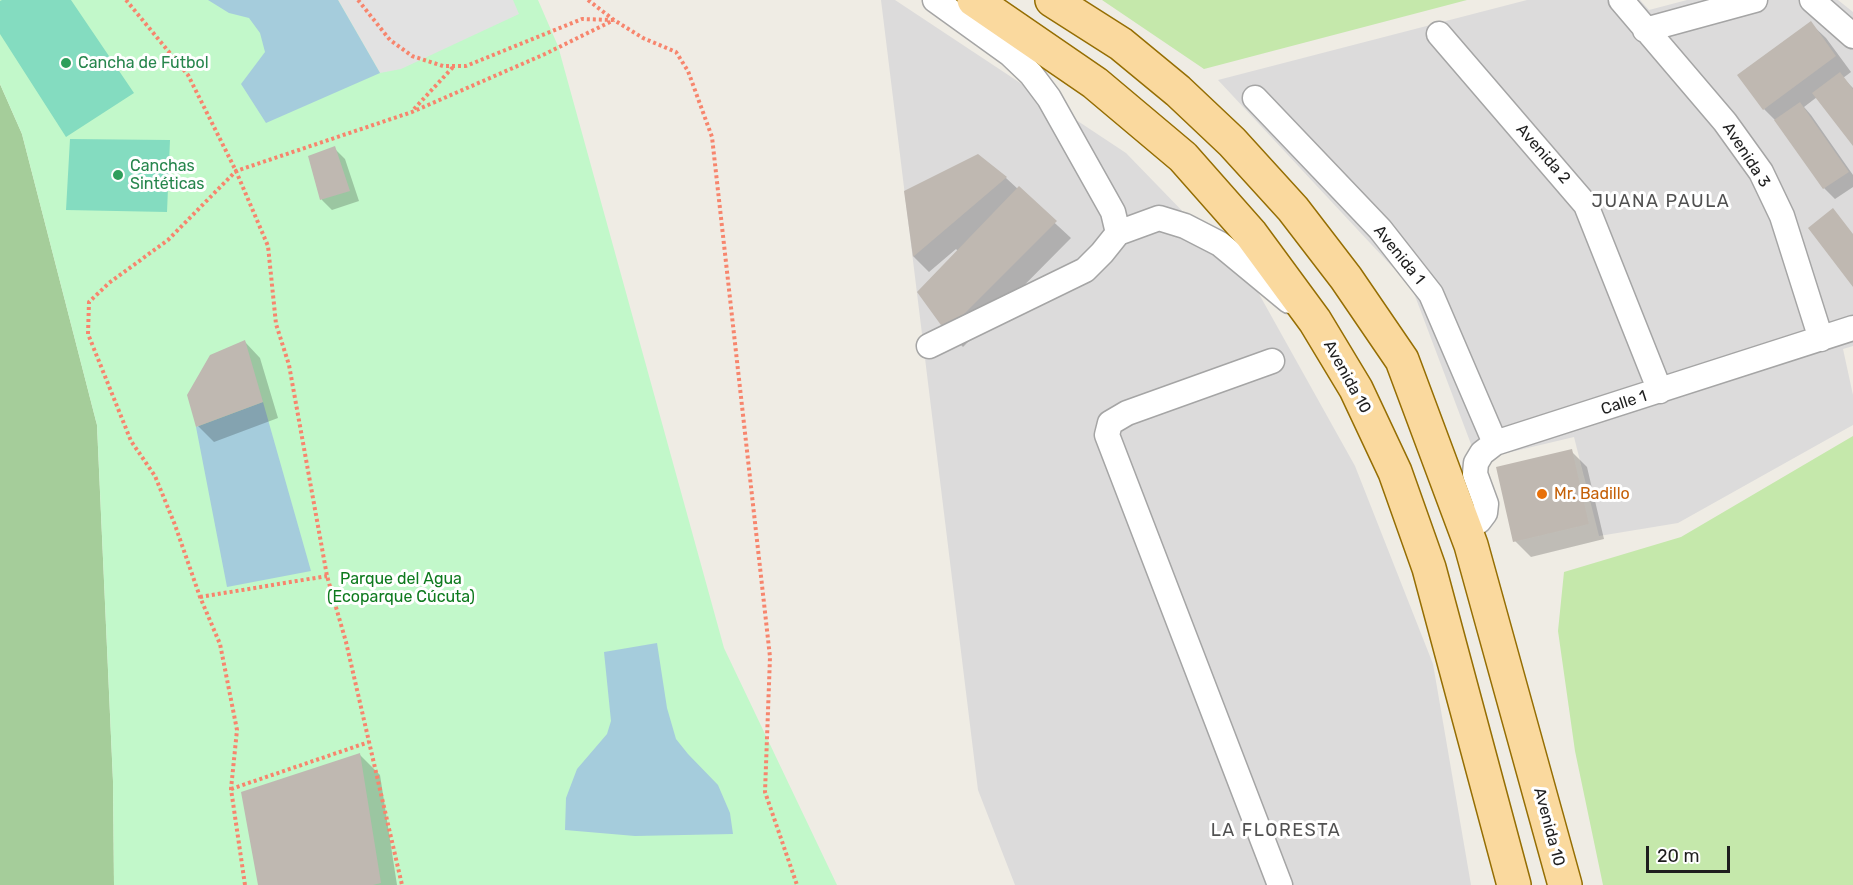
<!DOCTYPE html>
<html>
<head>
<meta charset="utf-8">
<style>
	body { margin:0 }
	#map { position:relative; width:1853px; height:885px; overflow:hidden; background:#efece4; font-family:Rubik,sans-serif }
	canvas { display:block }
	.scale { position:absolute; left:1646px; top:846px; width:84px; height:27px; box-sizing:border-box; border:3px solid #1e1e1e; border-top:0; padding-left:8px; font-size:18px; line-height:21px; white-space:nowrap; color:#1e1e1e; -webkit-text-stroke:4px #fff; paint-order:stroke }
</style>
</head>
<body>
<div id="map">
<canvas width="1853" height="885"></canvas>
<div class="scale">20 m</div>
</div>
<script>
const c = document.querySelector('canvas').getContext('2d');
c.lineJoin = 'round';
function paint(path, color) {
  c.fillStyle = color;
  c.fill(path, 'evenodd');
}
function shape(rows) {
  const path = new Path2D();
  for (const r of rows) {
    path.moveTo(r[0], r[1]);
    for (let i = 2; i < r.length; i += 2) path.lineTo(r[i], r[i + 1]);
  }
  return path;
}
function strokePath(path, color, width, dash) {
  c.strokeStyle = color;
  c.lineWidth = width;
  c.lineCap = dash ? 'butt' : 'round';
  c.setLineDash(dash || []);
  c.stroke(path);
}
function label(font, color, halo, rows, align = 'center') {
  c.font = font + ' Rubik,sans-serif';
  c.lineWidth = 6;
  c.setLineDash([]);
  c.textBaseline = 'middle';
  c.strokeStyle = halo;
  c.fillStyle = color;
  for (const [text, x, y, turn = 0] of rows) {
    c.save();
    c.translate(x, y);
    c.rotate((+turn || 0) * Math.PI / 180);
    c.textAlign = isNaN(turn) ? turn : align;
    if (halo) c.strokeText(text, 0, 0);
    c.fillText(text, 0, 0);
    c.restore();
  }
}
paint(shape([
	[881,0,895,0,1126,153,1254,285,1355,466,1433,664,1471,885,1015,885,978,790],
	[1527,0,1640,0,1649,10,1687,0,1838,0,1853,12,1853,346,1843,349,1853,395,1853,425,1678,523,1599,536,1574,437,1477,460,1412,288,1218,80]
]), '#dcdbdb');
paint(shape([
	[1102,0,1467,0,1204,69],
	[1853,436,1853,885,1603,885,1575,751,1558,631,1564,572,1681,537]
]), '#c5e8ab');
paint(shape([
	[0,84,22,134,97,425,113,781,114,885,0,885]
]), '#a5cd9a');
paint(shape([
	[0,0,538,0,558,46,724,648,837,885,114,885,113,781,97,425,22,134,0,84]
]), '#c2f8ca');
paint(shape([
	[2,0,71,0,134,93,66,137,0,34,0,1],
	[70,139,170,140,167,212,66,210]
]), '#84dcc0');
paint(shape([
	[338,0,513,0,519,14,401,69,380,73]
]), '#e2e2e2');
paint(shape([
	[208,0,338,0,380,73,266,123,241,84,265,52,260,33,249,18,229,13],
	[263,402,311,571,227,587,196,427],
	[657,643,667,708,676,739,688,754,718,785,730,813,733,834,635,836,565,830,566,798,577,769,607,734,611,721,604,652]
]), '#a5ccdc');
paint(shape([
	[1810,23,1826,38,1851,72,1843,78,1853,88,1853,144,1817,97,1804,107,1811,115,1853,175,1853,187,1835,199,1824,188,1778,123,1764,109],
	[334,148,345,159,359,201,332,210,322,200,310,157],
	[978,156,1006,178,1071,238,963,347,948,331,958,251,956,249,929,272,914,257,906,192],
	[245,342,260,358,278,418,214,442,198,426],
	[1571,451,1587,467,1604,539,1531,557,1515,541],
	[359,754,380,775,397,885,259,885]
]), '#0003');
paint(shape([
	[1811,21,1836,56,1763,110,1737,75],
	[1840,72,1853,89,1853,146,1812,93],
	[1800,102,1849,172,1823,189,1774,120],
	[335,146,350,191,320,200,308,156],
	[978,154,1007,177,913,257,904,191],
	[1019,186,1057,221,946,332,917,292],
	[1833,208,1853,234,1853,287,1808,228],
	[245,340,263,402,196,427,187,395,210,355],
	[1572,449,1589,524,1513,542,1496,467],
	[360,753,381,883,373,885,258,885,241,792]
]), '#bfb8b1');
const street = shape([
	[935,0,1010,54,1031,74,1049,98,1113,212,1118,233],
	[1621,0,1725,122,1761,172,1782,216,1821,339],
	[1812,0,1853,36],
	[1645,30,1755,0],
	[1439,34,1586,205,1660,391],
	[1255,98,1380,229,1431,294,1495,443],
	[929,346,1085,270,1102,253,1118,233,1159,218,1185,226,1220,244,1289,301],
	[1272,361,1127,413,1110,423,1107,435,1280,885],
	[1467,530,1479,521,1485,513,1486,504,1475,474,1476,463,1482,453,1495,443,1853,328]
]);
const primary = shape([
	[974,0,1095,83,1183,157,1251,234,1315,321,1356,389,1395,472,1429,568,1514,885],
	[1052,0,1121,44,1178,91,1232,142,1293,209,1346,278,1402,360,1471,545,1565,885]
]);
strokePath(street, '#a5a5a5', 27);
strokePath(primary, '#956e03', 36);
strokePath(shape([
	[126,0,188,75,236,171,268,246,276,324,289,365,327,576,346,642,402,885],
	[358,0,390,40,412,56,443,66,466,66,582,19,613,20],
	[588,0,614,20,643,38,676,52,688,71,712,137,770,657,765,792,797,885],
	[414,109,454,66],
	[200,597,327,576],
	[231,789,369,742],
	[245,885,231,789,237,730,220,644,200,597,175,525,155,476,131,441,88,334,89,302,109,283,168,240,236,171,412,112,545,54,614,20]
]), '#f7856d', 4, [3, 3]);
strokePath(street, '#fff', 24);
strokePath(primary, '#fad99e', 33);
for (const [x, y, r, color] of [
	[66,63,6,"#2e9e5b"],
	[118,175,6,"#2e9e5b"],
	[1542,494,6,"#e8710a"]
]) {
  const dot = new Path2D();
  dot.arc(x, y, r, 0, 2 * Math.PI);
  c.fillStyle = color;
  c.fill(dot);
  strokePath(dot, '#fff', 2);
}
label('16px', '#27864d', '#fff', [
	["Cancha de Fútbol",78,63],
	["Canchas",130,166],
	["Sintéticas",130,184]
], 'left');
label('16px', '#1e1e1e', '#fff', [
	["Avenida 2",1543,154,49],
	["Avenida 3",1746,155,57],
	["Avenida 1",1399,255,51],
	["Avenida 10",1347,377,61],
	["Calle 1",1624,403,-18],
	["Avenida 10",1549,827,75]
]);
label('16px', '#c56008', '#fff', [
	["Mr. Badillo",1554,494]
], 'left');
label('16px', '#0e7a1e', '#fff', [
	["Parque del Agua",401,579],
	["(Ecoparque Cúcuta)",401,597]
]);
c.letterSpacing = '1.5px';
label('18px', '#515151', '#fff', [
	["JUANA PAULA",1661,202],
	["LA FLORESTA",1276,831]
]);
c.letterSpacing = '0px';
</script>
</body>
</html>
